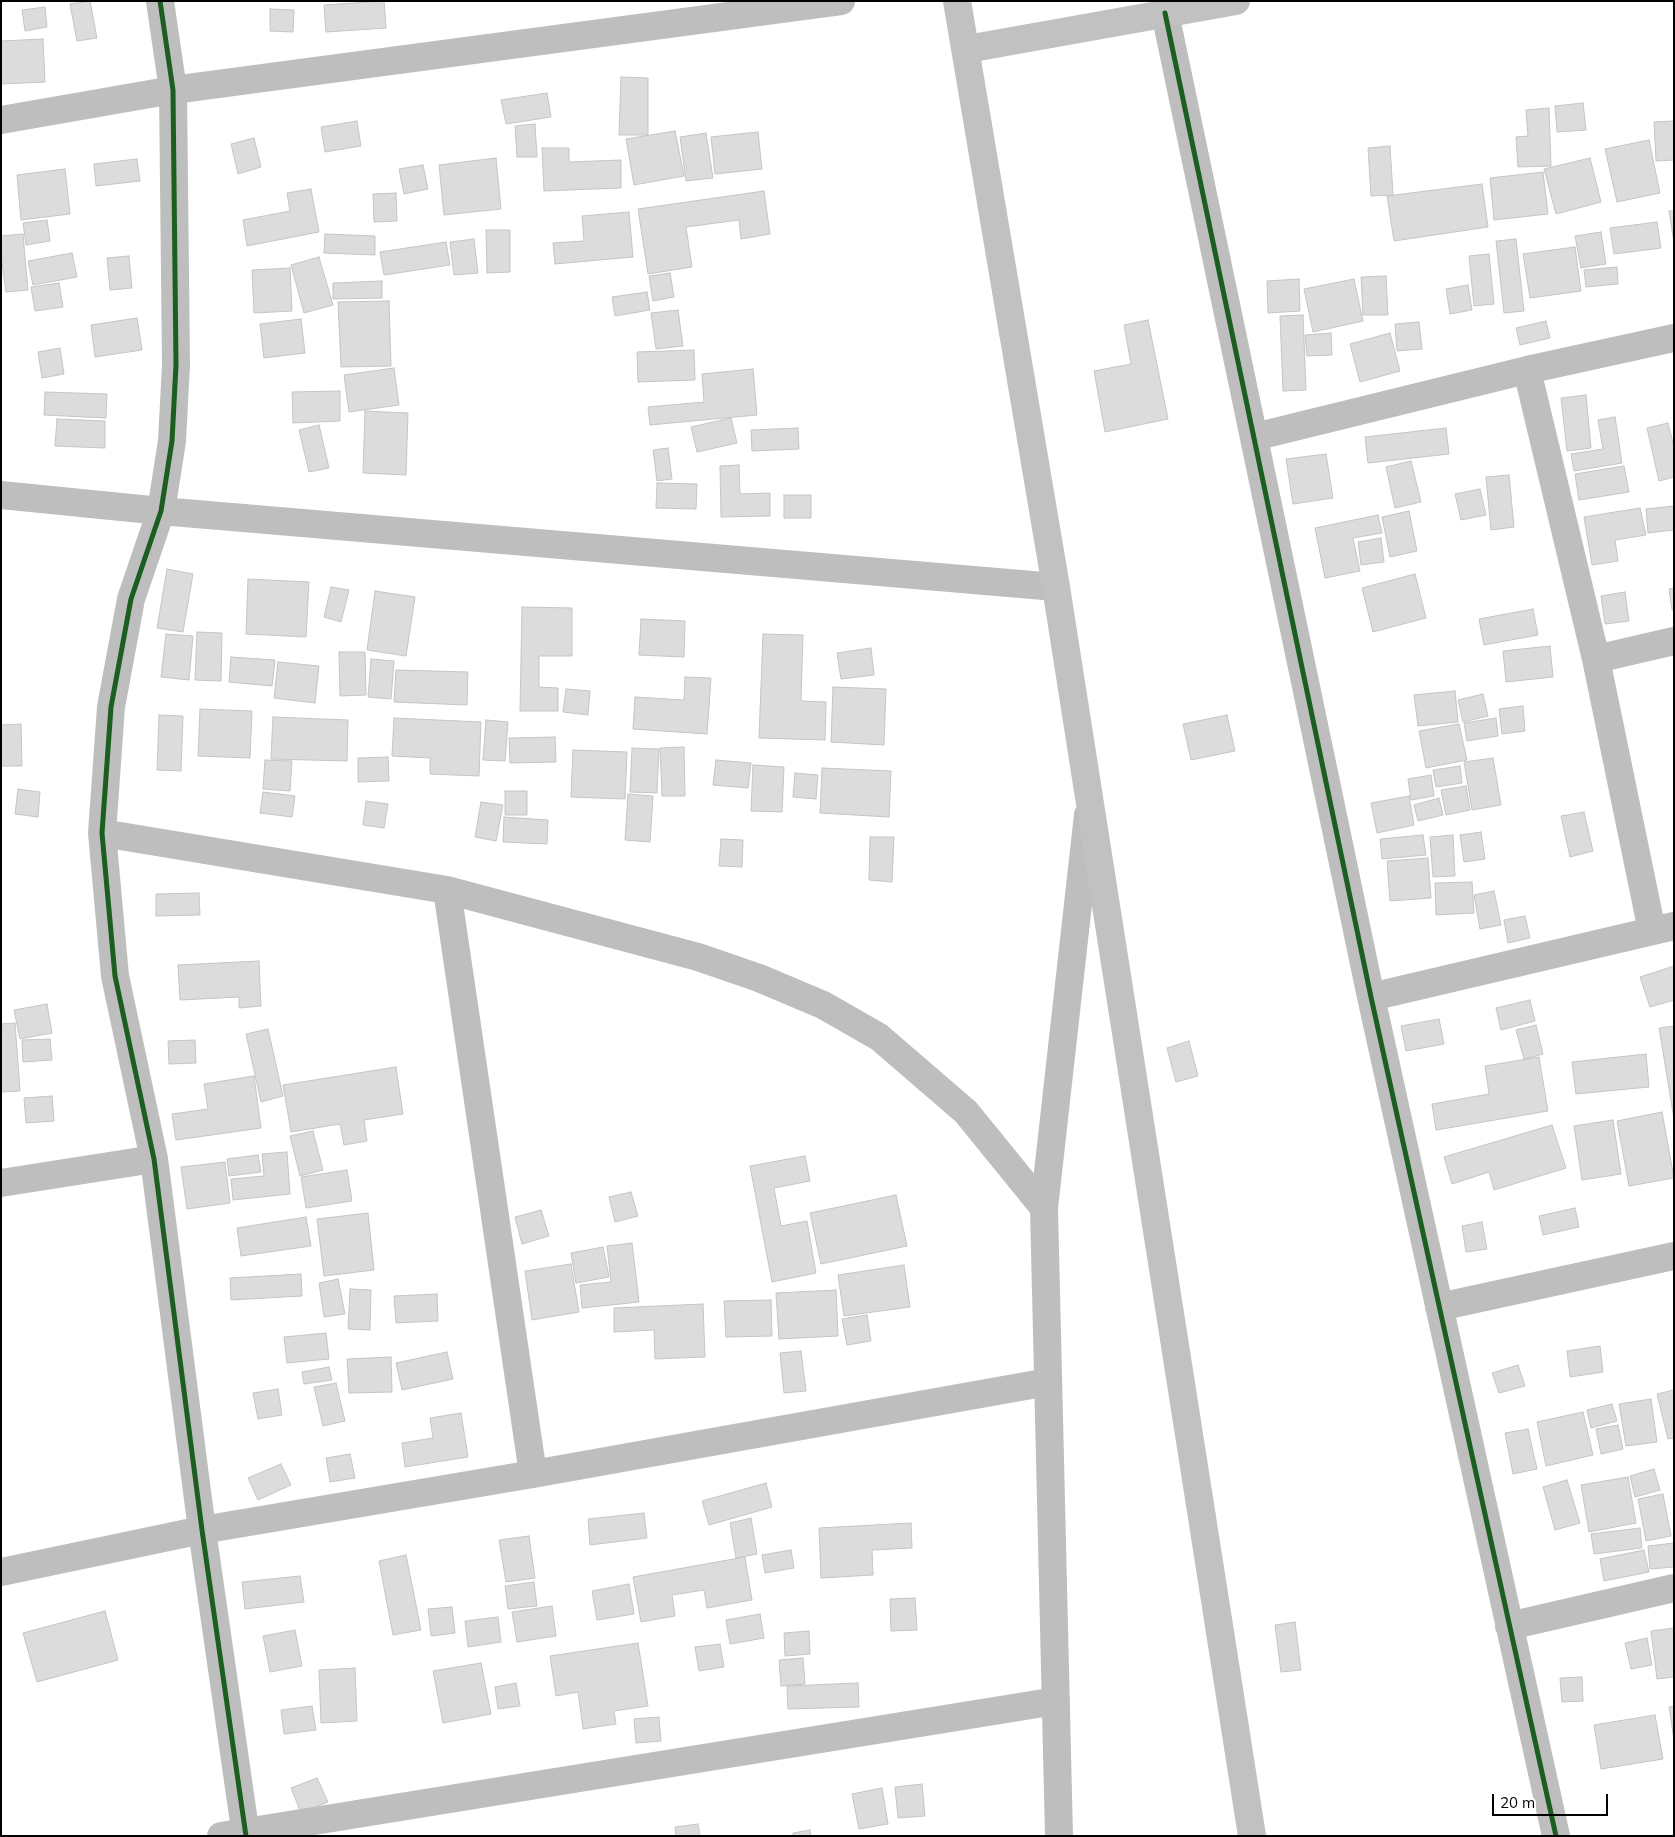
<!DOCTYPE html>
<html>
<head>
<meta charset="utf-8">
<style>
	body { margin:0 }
	#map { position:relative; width:1675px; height:1837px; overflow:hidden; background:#fff; font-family:Mulish,sans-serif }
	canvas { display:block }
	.frame { position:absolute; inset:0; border:2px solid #000; pointer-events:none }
	.scale { position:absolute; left:1492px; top:1794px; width:116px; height:22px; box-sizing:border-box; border:2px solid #000; border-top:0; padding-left:6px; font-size:15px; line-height:18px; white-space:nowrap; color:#000; -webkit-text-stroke:4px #fff; paint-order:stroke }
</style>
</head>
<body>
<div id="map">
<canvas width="1675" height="1837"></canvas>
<div class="frame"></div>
<div class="scale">20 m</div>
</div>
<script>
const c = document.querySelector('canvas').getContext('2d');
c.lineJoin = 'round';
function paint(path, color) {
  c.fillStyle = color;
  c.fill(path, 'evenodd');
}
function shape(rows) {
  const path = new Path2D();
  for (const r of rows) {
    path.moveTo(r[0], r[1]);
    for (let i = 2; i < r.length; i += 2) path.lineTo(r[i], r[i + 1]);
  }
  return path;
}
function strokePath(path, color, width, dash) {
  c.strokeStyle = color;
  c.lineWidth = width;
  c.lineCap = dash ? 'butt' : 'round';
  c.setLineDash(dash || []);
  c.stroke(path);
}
const building = shape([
	[90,1,97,38,77,41,70,4,90,1],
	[384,1,386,28,326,32,324,5,384,1],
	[45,7,47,27,25,31,22,10,45,7],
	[270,9,294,10,293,32,270,31,270,9],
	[43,39,45,82,1,84,1,41,43,39],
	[621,77,648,78,648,135,619,135,621,77],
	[547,93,551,117,506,124,501,100,547,93],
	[1583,103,1586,130,1557,132,1555,106,1583,103],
	[1549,108,1551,166,1518,167,1516,137,1528,136,1526,110,1549,108],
	[357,121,361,146,325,152,321,127,357,121],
	[1674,121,1674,160,1656,161,1654,122,1674,121],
	[535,124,537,157,517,157,515,126,535,124],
	[675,131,684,176,634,185,626,139,675,131],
	[758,132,762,169,715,174,711,137,758,132],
	[706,133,713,178,686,181,680,137,706,133],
	[254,138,261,167,238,174,231,144,254,138],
	[1649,140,1660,193,1617,202,1605,149,1649,140],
	[1390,146,1393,195,1371,196,1368,148,1390,146],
	[542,148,569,148,569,162,621,160,621,188,544,191,542,148],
	[496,158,501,209,444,215,439,165,496,158],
	[1590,158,1601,202,1556,214,1544,169,1590,158],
	[137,159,140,181,96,186,94,164,137,159],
	[423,165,428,189,404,194,399,169,423,165],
	[65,169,70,214,21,220,17,175,65,169],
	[1543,172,1548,214,1494,220,1490,178,1543,172],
	[1482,184,1488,227,1394,241,1387,196,1482,184],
	[311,189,319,232,247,246,243,220,290,211,287,193,311,189],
	[764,191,770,234,741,239,739,220,686,227,692,267,648,274,638,209,764,191],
	[396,193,397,221,374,222,373,194,396,193],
	[1669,211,1674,211,1674,243,1669,211],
	[629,212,633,257,555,264,553,243,584,241,582,216,629,212],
	[47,220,50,241,26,245,23,223,47,220],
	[1657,222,1661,248,1614,254,1610,228,1657,222],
	[486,230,510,230,510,272,487,273,486,230],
	[1601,232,1606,264,1581,268,1575,236,1601,232],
	[23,234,28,290,6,292,1,256,1,236,23,234],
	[325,234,375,236,375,255,324,253,325,234],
	[474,239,478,273,454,275,450,242,474,239],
	[1516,239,1524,311,1504,313,1496,241,1516,239],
	[446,242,450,265,384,275,380,252,446,242],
	[1575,247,1581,291,1530,298,1523,254,1575,247],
	[72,253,77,277,33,285,28,261,72,253],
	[1489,254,1494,304,1474,306,1469,256,1489,254],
	[129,256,132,288,110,290,107,258,129,256],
	[319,257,333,305,304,313,291,265,319,257],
	[1617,267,1618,284,1586,287,1584,270,1617,267],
	[290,268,292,311,254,313,252,270,290,268],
	[670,273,674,297,653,301,649,276,670,273],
	[1386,276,1388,315,1363,315,1361,277,1386,276],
	[1299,279,1300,311,1268,313,1267,281,1299,279],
	[1354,279,1363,321,1313,332,1304,289,1354,279],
	[382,281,382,298,333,299,333,283,382,281],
	[59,283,63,307,35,311,31,287,59,283],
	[1468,285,1472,310,1450,314,1446,289,1468,285],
	[647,292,650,310,615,316,612,297,647,292],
	[389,301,391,366,341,367,338,302,389,301],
	[678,310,683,346,656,349,651,313,678,310],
	[1303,315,1306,390,1283,391,1280,316,1303,315],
	[137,318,142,350,95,357,91,325,137,318],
	[301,319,305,353,264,358,260,324,301,319],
	[1148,320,1168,419,1105,432,1094,371,1131,364,1124,325,1148,320],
	[1546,321,1550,338,1520,345,1516,328,1546,321],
	[1419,322,1422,349,1397,351,1395,324,1419,322],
	[1331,333,1332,355,1307,356,1305,335,1331,333],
	[1390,333,1400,371,1360,382,1350,344,1390,333],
	[60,348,64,374,42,378,38,352,60,348],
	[694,350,695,380,638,382,637,352,694,350],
	[394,368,399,405,349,412,344,375,394,368],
	[753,369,757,415,650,425,648,407,704,402,702,374,753,369],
	[340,391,340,421,293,423,292,392,340,391],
	[45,392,107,394,106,418,44,415,45,392],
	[1586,395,1591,448,1567,451,1561,398,1586,395],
	[365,411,408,413,406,475,363,473,365,411],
	[1615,417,1622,463,1574,471,1571,454,1603,449,1598,420,1615,417],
	[731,418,737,443,697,452,691,427,731,418],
	[57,419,105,421,105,448,55,446,57,419],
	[1668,423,1674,447,1674,477,1659,481,1647,428,1668,423],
	[319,425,329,468,309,472,299,430,319,425],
	[798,428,799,449,752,451,751,430,798,428],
	[1446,428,1449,454,1368,463,1365,437,1446,428],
	[668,448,672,479,657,481,653,450,668,448],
	[1326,454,1333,498,1293,504,1286,459,1326,454],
	[1411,461,1421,502,1395,508,1386,467,1411,461],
	[739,465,740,494,770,493,770,516,721,517,720,466,739,465],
	[1624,466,1629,492,1579,500,1575,474,1624,466],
	[1509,475,1514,527,1491,530,1486,477,1509,475],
	[657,483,697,484,696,509,656,508,657,483],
	[1480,489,1486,515,1461,520,1455,494,1480,489],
	[784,495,811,495,811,518,784,518,784,495],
	[1674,506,1674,530,1648,533,1646,509,1674,506],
	[1640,508,1646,535,1615,540,1618,561,1592,565,1584,517,1640,508],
	[1409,511,1417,551,1390,557,1382,517,1409,511],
	[1378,515,1382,533,1353,538,1360,571,1325,578,1315,528,1378,515],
	[1381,538,1384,562,1361,565,1358,542,1381,538],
	[167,569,193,574,183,632,157,628,167,569],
	[1415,574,1426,618,1373,632,1362,588,1415,574],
	[248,579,309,582,306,637,246,634,248,579],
	[331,587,349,590,341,622,324,617,331,587],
	[1674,588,1674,609,1672,610,1669,589,1674,588],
	[375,591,415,597,406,656,367,650,375,591],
	[1625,592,1629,621,1605,624,1601,596,1625,592],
	[522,607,572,608,572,656,539,656,539,687,558,688,558,711,520,711,522,607],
	[1533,609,1538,635,1484,645,1479,619,1533,609],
	[641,619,685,621,684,657,639,655,641,619],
	[197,632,222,633,221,681,195,680,197,632],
	[166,634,193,636,189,680,161,677,166,634],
	[763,634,803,635,801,701,826,702,825,740,759,738,763,634],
	[1550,646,1553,677,1506,682,1503,651,1550,646],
	[871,648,874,675,841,679,837,653,871,648],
	[339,652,365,652,366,695,340,696,339,652],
	[231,657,275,660,272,686,229,682,231,657],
	[371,659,394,661,391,699,368,697,371,659],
	[278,662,319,666,315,703,274,698,278,662],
	[396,670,468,672,467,705,394,702,396,670],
	[685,677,711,678,707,734,633,729,635,697,684,700,685,677],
	[833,687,886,689,884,745,831,742,833,687],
	[566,689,590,691,588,715,563,712,566,689],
	[1455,691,1458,722,1418,726,1414,695,1455,691],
	[1483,694,1488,716,1463,722,1458,700,1483,694],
	[1523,706,1525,731,1502,734,1499,709,1523,706],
	[200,709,252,711,250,758,198,756,200,709],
	[159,715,183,716,181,771,157,770,159,715],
	[1227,715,1235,751,1191,760,1183,724,1227,715],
	[273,717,348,720,347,761,271,759,273,717],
	[394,718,481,722,479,776,430,774,430,758,392,756,394,718],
	[1496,718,1498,736,1467,741,1464,723,1496,718],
	[486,720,508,722,505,761,483,760,486,720],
	[21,724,22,766,1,766,1,725,21,724],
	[1459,724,1467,760,1426,768,1419,731,1459,724],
	[555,737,556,762,510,763,509,738,555,737],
	[684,747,685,796,662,796,660,748,684,747],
	[632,748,659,749,657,793,630,792,632,748],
	[573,750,627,752,625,799,571,797,573,750],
	[388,757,389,781,358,782,358,758,388,757],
	[1493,758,1501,805,1472,810,1464,762,1493,758],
	[265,760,292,761,290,791,263,789,265,760],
	[716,760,751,763,748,788,713,785,716,760],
	[753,765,784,767,782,812,751,811,753,765],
	[1460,766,1462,783,1436,787,1433,770,1460,766],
	[822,768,891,771,889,817,820,813,822,768],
	[795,773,818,775,816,799,793,797,795,773],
	[1431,775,1434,796,1411,800,1408,779,1431,775],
	[1466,786,1470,810,1446,815,1441,790,1466,786],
	[18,789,40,792,38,817,15,814,18,789],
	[505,791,527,791,527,815,505,815,505,791],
	[263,792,295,796,292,817,260,813,263,792],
	[628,794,653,796,650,842,625,840,628,794],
	[1409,796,1414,825,1377,833,1371,803,1409,796],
	[1439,798,1443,815,1418,821,1414,805,1439,798],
	[366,801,388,804,384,828,363,825,366,801],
	[481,802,503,805,496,841,475,837,481,802],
	[1584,812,1593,851,1570,857,1561,816,1584,812],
	[504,817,548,820,547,844,503,842,504,817],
	[1481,832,1485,859,1464,862,1460,835,1481,832],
	[1423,835,1426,855,1382,859,1380,839,1423,835],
	[1453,835,1455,876,1433,877,1430,837,1453,835],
	[870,837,894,837,892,882,869,880,870,837],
	[721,839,743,840,742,867,719,866,721,839],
	[1428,858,1431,898,1390,901,1387,861,1428,858],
	[1472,882,1474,913,1436,915,1435,883,1472,882],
	[1494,891,1501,925,1480,929,1474,895,1494,891],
	[199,893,200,915,156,916,156,894,199,893],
	[1525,916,1530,938,1508,943,1504,920,1525,916],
	[259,961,261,1006,239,1008,239,997,180,1000,178,965,259,961],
	[1674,966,1674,1000,1650,1007,1640,977,1674,966],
	[1530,1000,1535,1021,1501,1030,1496,1008,1530,1000],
	[47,1004,52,1033,20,1039,14,1010,47,1004],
	[1439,1019,1444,1044,1406,1051,1401,1026,1439,1019],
	[15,1023,20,1091,1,1092,1,1024,15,1023],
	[1536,1025,1543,1054,1524,1059,1516,1030,1536,1025],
	[1674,1026,1674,1119,1659,1028,1674,1026],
	[268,1029,283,1096,261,1102,246,1034,268,1029],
	[50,1039,52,1060,23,1062,22,1040,50,1039],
	[195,1040,196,1063,169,1064,168,1041,195,1040],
	[1189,1041,1198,1076,1176,1082,1167,1048,1189,1041],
	[1646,1054,1649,1087,1576,1094,1572,1062,1646,1054],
	[1539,1057,1548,1111,1436,1130,1432,1104,1489,1094,1485,1066,1539,1057],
	[396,1067,403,1114,364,1120,367,1141,344,1145,340,1124,291,1132,283,1085,396,1067],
	[254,1076,261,1128,176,1140,172,1114,208,1109,204,1084,254,1076],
	[52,1096,54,1121,26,1123,24,1098,52,1096],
	[1662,1112,1674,1178,1629,1186,1617,1121,1662,1112],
	[1613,1120,1621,1174,1582,1180,1574,1126,1613,1120],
	[1552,1125,1566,1168,1494,1190,1489,1172,1452,1184,1444,1157,1552,1125],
	[313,1131,323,1170,300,1176,290,1136,313,1131],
	[287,1152,290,1194,233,1200,231,1179,264,1176,262,1154,287,1152],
	[258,1155,261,1172,229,1176,227,1159,258,1155],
	[805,1156,810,1181,774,1188,781,1226,807,1221,816,1273,772,1282,750,1166,805,1156],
	[225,1162,230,1203,187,1209,181,1167,225,1162],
	[347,1170,352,1201,306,1208,301,1177,347,1170],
	[631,1192,638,1216,615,1222,609,1197,631,1192],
	[896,1195,907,1246,821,1264,810,1213,896,1195],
	[1575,1208,1579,1227,1543,1235,1539,1216,1575,1208],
	[541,1210,549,1236,522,1244,515,1217,541,1210],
	[368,1213,374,1270,324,1276,317,1219,368,1213],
	[306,1217,311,1246,241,1256,237,1228,306,1217],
	[1482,1222,1487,1249,1466,1252,1462,1226,1482,1222],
	[632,1243,639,1302,582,1308,580,1285,611,1282,607,1246,632,1243],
	[603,1247,609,1277,576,1283,571,1253,603,1247],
	[571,1264,579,1312,532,1320,525,1271,571,1264],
	[904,1265,910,1307,844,1316,838,1275,904,1265],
	[301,1274,302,1296,231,1300,230,1278,301,1274],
	[338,1279,345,1314,324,1317,319,1283,338,1279],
	[350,1289,371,1290,370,1330,348,1329,350,1289],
	[836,1290,838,1336,779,1339,776,1293,836,1290],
	[437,1294,438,1321,396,1323,394,1296,437,1294],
	[771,1300,772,1336,726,1337,724,1301,771,1300],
	[703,1304,705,1357,655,1359,654,1330,614,1332,614,1308,703,1304],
	[867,1315,871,1341,847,1345,842,1319,867,1315],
	[326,1333,329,1359,287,1363,284,1337,326,1333],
	[1600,1346,1603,1372,1570,1377,1567,1351,1600,1346],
	[801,1351,806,1391,784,1393,780,1353,801,1351],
	[447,1352,453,1379,402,1390,396,1363,447,1352],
	[391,1357,392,1392,349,1393,347,1359,391,1357],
	[1518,1365,1525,1386,1499,1393,1492,1373,1518,1365],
	[329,1367,332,1380,304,1384,302,1372,329,1367],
	[336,1383,345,1421,323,1426,314,1387,336,1383],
	[278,1389,282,1415,258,1419,253,1393,278,1389],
	[1674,1390,1674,1438,1668,1439,1657,1394,1674,1390],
	[1651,1399,1657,1442,1626,1446,1619,1404,1651,1399],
	[1612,1404,1617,1421,1591,1428,1587,1410,1612,1404],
	[1583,1412,1593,1455,1546,1466,1537,1422,1583,1412],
	[461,1413,468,1457,405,1467,402,1443,433,1438,430,1418,461,1413],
	[1618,1425,1623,1449,1601,1454,1596,1429,1618,1425],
	[1528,1429,1537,1469,1513,1474,1505,1433,1528,1429],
	[350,1454,355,1478,330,1482,326,1458,350,1454],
	[281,1464,291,1485,258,1500,248,1478,281,1464],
	[1654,1469,1660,1490,1635,1497,1630,1476,1654,1469],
	[1628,1477,1636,1523,1589,1532,1581,1485,1628,1477],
	[1567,1480,1580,1523,1555,1530,1543,1487,1567,1480],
	[766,1483,772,1507,709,1525,702,1501,766,1483],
	[1663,1494,1671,1536,1646,1541,1638,1499,1663,1494],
	[644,1513,647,1538,590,1545,588,1519,644,1513],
	[751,1518,757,1554,736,1558,730,1523,751,1518],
	[911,1523,912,1548,872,1550,873,1575,821,1578,819,1528,911,1523],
	[1640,1528,1642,1548,1594,1554,1591,1534,1640,1528],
	[529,1536,535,1578,506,1582,499,1540,529,1536],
	[1674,1543,1674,1567,1650,1569,1648,1546,1674,1543],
	[791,1550,794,1568,765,1573,762,1555,791,1550],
	[1644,1550,1649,1572,1604,1581,1600,1559,1644,1550],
	[406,1555,421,1630,393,1635,379,1561,406,1555],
	[745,1557,752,1600,707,1608,704,1590,672,1595,675,1616,641,1622,633,1577,745,1557],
	[300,1576,304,1602,245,1609,242,1582,300,1576],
	[534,1582,537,1606,508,1609,505,1586,534,1582],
	[629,1584,634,1614,597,1620,592,1591,629,1584],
	[915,1598,917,1630,891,1631,890,1599,915,1598],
	[552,1606,556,1636,517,1642,512,1612,552,1606],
	[452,1607,455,1633,431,1636,428,1609,452,1607],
	[105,1611,118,1660,37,1682,23,1633,105,1611],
	[760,1614,764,1638,730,1644,726,1620,760,1614],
	[498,1617,501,1642,468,1647,465,1621,498,1617],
	[1295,1622,1301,1670,1281,1672,1275,1625,1295,1622],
	[1674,1628,1674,1677,1657,1679,1651,1631,1674,1628],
	[295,1630,302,1666,270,1672,263,1636,295,1630],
	[809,1631,810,1654,785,1656,784,1633,809,1631],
	[1647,1638,1652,1665,1631,1669,1625,1643,1647,1638],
	[638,1643,648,1706,614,1711,616,1724,583,1729,578,1692,556,1696,550,1656,638,1643],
	[720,1644,724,1667,699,1671,695,1647,720,1644],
	[803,1658,805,1684,781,1686,779,1660,803,1658],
	[481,1663,491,1714,443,1723,433,1671,481,1663],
	[355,1668,357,1721,321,1723,319,1670,355,1668],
	[1582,1677,1583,1701,1562,1702,1560,1678,1582,1677],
	[516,1683,520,1706,498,1709,495,1687,516,1683],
	[858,1683,859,1707,788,1709,787,1686,858,1683],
	[312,1706,316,1730,284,1734,281,1710,312,1706],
	[1674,1706,1674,1740,1669,1707,1674,1706],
	[1655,1715,1663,1759,1601,1769,1594,1725,1655,1715],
	[659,1717,661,1741,636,1743,634,1719,659,1717],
	[317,1778,328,1802,301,1813,291,1788,317,1778],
	[922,1784,925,1816,898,1818,895,1787,922,1784],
	[882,1788,888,1824,859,1829,852,1794,882,1788],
	[698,1824,700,1836,676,1836,675,1827,698,1824],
	[810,1830,811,1836,793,1836,793,1833,810,1830]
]);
paint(building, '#dcdcdc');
strokePath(building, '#c5c5c5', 1);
strokePath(shape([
	[160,1,173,90,176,365,172,441,161,511,131,599,111,707,102,833,115,976,154,1159,202,1530,246,1836],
	[1165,13,1371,997,1556,1836],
	[1,120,173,90,841,1],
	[1527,370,1596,659,1674,641],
	[1254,437,1527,370,1674,338],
	[1,495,161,511,1056,587],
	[1596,659,1652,931],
	[102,833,447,890,698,957,759,978,823,1005,879,1037,966,1112,1044,1208],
	[447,890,533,1474],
	[1371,997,1674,926],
	[1,1183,154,1159],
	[1439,1307,1674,1256],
	[1,1572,202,1530,533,1474,1048,1382],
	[1509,1626,1674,1588],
	[221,1836,1056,1701],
	[1059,1836,1044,1208,1088,815]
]), '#bebebe', 28);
strokePath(shape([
	[957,1,1056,587,1252,1836],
	[967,49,1236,1]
]), '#c1c1c1', 28);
strokePath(shape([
	[160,1,173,90,176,365,172,441,161,511,131,599,111,707,102,833,115,976,154,1159,202,1530,246,1836],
	[1165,13,1371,997,1556,1836]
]), '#1b5e20', 5);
</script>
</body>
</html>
